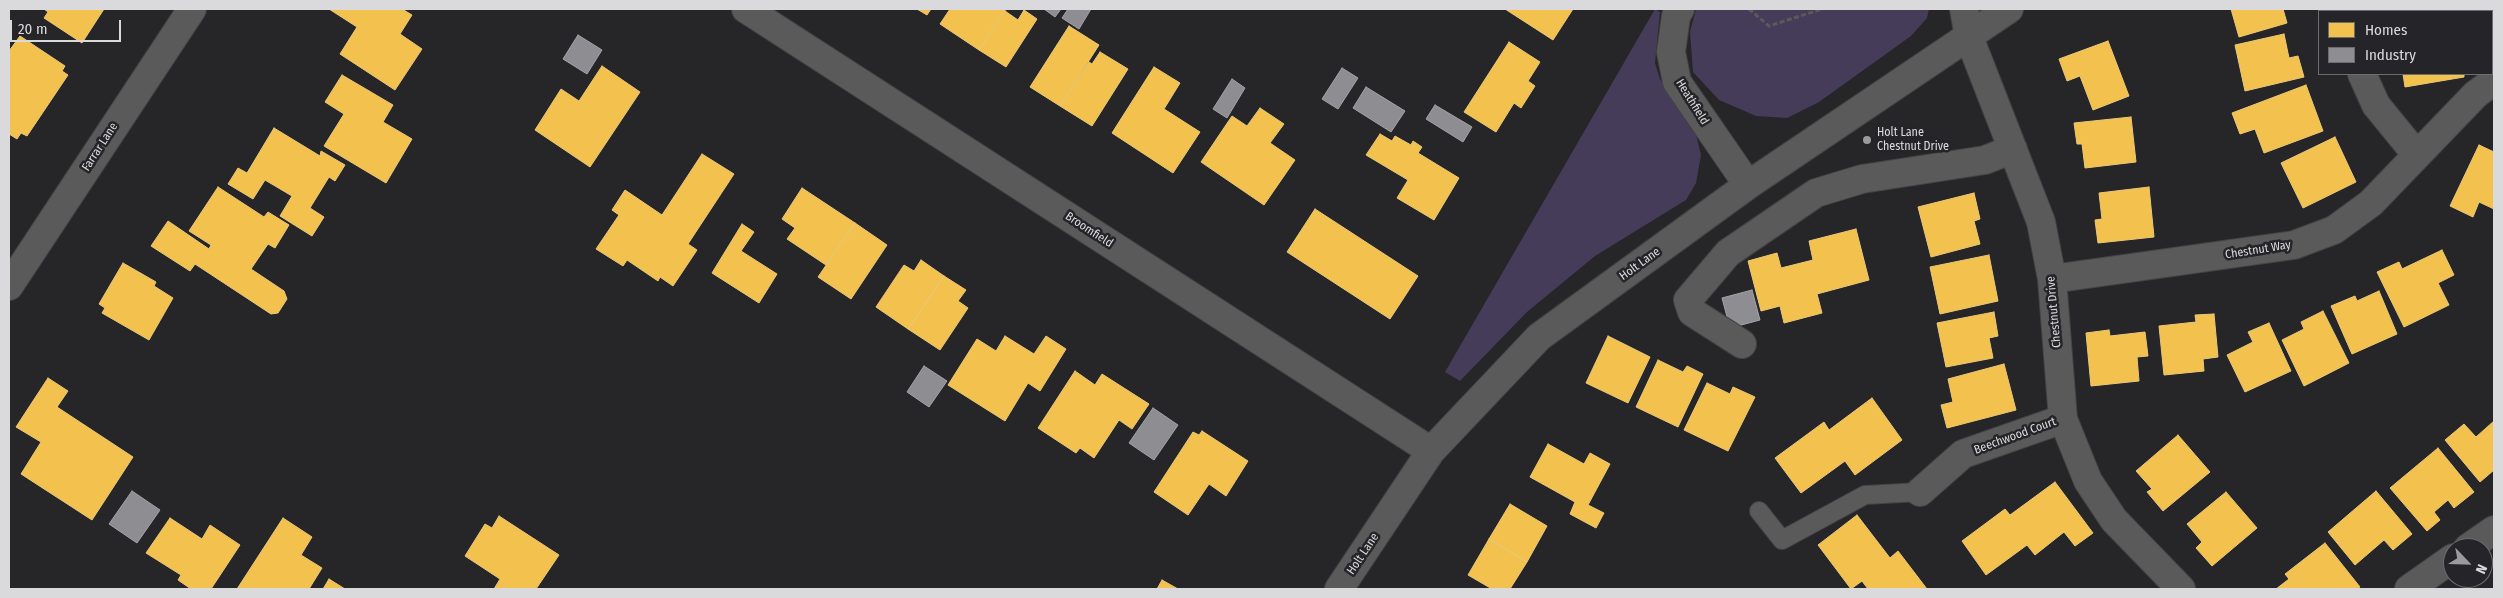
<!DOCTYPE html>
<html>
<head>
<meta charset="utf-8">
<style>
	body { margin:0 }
	#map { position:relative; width:2503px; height:598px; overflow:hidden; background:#262527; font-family:"Fira Sans Condensed",sans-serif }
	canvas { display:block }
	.frame { position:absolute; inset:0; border:10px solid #dadadc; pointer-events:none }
	.legend { position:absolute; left:2318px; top:10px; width:175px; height:65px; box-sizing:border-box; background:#252428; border:1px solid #6d6d70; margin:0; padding:6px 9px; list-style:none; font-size:15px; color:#dadadc }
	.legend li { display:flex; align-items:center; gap:10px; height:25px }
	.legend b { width:25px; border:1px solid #6d6d70 }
	.north { position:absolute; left:2443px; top:538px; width:50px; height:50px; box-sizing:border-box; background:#252428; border:1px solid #6d6d70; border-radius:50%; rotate:114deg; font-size:14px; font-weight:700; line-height:20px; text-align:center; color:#dadadc }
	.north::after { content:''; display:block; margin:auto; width:18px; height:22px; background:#9b9b9d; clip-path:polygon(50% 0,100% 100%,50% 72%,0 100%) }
	.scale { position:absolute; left:10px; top:20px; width:111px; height:22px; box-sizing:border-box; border:2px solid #dadadc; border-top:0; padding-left:6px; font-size:15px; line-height:18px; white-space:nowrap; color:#dadadc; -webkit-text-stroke:4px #252428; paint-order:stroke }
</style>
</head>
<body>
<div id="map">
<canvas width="2503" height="598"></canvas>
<div class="frame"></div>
<ul class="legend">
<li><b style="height:14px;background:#f2c14e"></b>Homes</li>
<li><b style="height:14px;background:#8d8d92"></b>Industry</li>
</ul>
<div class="north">N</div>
<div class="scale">20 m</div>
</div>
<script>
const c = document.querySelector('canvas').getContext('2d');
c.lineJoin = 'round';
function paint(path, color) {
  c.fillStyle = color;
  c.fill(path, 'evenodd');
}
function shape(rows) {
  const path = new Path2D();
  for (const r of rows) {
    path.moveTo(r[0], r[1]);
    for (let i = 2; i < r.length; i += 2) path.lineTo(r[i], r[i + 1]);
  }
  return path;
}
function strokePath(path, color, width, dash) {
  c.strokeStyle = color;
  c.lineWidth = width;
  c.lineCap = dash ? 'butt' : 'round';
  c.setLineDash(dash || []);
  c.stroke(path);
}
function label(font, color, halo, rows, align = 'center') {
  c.font = font + ' "Fira Sans Condensed",sans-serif';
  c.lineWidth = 5;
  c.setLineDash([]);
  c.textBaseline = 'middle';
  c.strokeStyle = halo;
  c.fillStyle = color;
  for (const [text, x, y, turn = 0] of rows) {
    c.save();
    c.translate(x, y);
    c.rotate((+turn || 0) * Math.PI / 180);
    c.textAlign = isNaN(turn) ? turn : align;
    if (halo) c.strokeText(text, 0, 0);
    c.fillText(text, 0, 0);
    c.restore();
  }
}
paint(shape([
	[1655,9,1660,12,1655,63,1660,79,1695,130,1701,155,1696,183,1686,200,1595,256,1527,312,1460,381,1445,372],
	[1696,9,1929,9,1927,18,1911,36,1819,102,1787,118,1756,116,1719,100,1693,72,1690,32]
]), '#443c59');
const homes = shape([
	[44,9,104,9,82,43,44,18,48,12,44,9],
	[329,9,402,9,412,15,400,34,422,49,395,90,340,54,357,27,329,9],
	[917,9,931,9,927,15,917,9],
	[950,9,1006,9,979,50,940,24,950,9],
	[1505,9,1573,9,1553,40,1505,9],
	[2231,9,2283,9,2287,23,2239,37,2231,9],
	[2469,9,2470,11,2449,11,2464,9,2469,9],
	[1024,10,1037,19,1006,67,979,50,1005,11,1018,20,1024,10],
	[1069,26,1099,45,1060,106,1030,87,1069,26],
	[2284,34,2289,58,2298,56,2304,77,2245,91,2235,45,2284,34],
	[20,36,65,66,62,71,68,75,27,136,21,133,17,139,9,134,9,51,20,36],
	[2108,41,2129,96,2093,110,2080,76,2067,81,2059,59,2108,41],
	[1509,42,1540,62,1528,81,1535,86,1521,108,1514,103,1496,132,1464,112,1509,42],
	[1100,52,1128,69,1092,126,1060,106,1089,62,1092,64,1100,52],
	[602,66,640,92,590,167,535,130,561,89,579,101,602,66],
	[1154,67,1180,83,1164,109,1200,132,1173,173,1112,133,1154,67],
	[2403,74,2464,74,2464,77,2405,87,2403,74],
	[342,75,393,105,383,122,412,139,386,183,324,146,344,114,325,102,342,75],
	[2306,85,2323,131,2264,153,2255,129,2240,134,2232,113,2306,85],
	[1260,108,1284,124,1270,143,1295,160,1264,205,1201,162,1232,116,1247,126,1260,108],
	[2131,117,2136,162,2085,168,2082,144,2077,144,2074,123,2131,117],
	[274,128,320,156,321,151,345,165,335,181,329,177,310,208,324,217,312,236,280,216,292,196,265,180,253,199,228,184,238,168,247,173,274,128],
	[1380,134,1392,141,1395,136,1411,145,1413,141,1422,147,1418,153,1459,178,1434,220,1397,198,1408,180,1366,155,1380,134],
	[2335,137,2356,182,2303,208,2281,163,2335,137],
	[2479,145,2494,152,2494,209,2479,202,2473,217,2450,206,2479,145],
	[702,154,734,174,688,244,697,250,673,286,660,277,658,281,627,260,623,266,596,249,619,215,612,210,625,190,662,215,702,154],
	[218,187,264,217,268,212,289,225,275,248,268,244,251,269,284,291,287,299,278,313,271,314,195,264,190,271,151,246,168,221,209,249,211,245,189,231,218,187],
	[2149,187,2154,237,2098,243,2095,220,2102,219,2099,193,2149,187],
	[802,188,855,223,826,265,787,239,795,228,782,219,802,188],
	[1974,193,1980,219,1974,221,1980,244,1931,257,1918,207,1974,193],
	[1315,209,1418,276,1390,319,1287,252,1315,209],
	[855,223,887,245,851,299,818,277,855,223],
	[742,224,754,232,741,251,777,274,759,303,712,273,742,224],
	[1856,229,1869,280,1817,294,1822,313,1784,323,1780,306,1761,311,1748,261,1777,253,1781,268,1813,260,1809,241,1856,229],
	[2442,250,2454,275,2438,283,2449,305,2404,327,2377,272,2399,262,2402,269,2442,250],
	[1989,255,1998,301,1940,314,1930,267,1989,255],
	[921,260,944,276,908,329,876,307,904,265,914,271,921,260],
	[123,263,156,282,154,286,173,298,149,340,102,313,105,308,99,304,123,263],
	[944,276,966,290,958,301,968,308,940,350,908,329,944,276],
	[2379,291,2397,334,2352,354,2331,306,2355,296,2357,301,2379,291],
	[2323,311,2349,363,2304,386,2282,340,2304,329,2301,322,2323,311],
	[1994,312,1998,336,1989,338,1993,358,1946,367,1937,323,1994,312],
	[2214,314,2218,357,2203,359,2204,371,2164,375,2159,326,2196,322,2195,315,2214,314],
	[2269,323,2291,371,2245,392,2227,355,2253,342,2248,332,2269,323],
	[2109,330,2110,336,2145,332,2148,356,2137,357,2139,381,2091,386,2086,333,2109,330],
	[1005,336,1034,354,1046,336,1066,349,1040,391,1028,383,1005,421,948,385,977,339,996,351,1005,336],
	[1608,336,1650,357,1628,403,1586,383,1608,336],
	[1658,360,1683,372,1687,366,1703,374,1678,427,1636,407,1658,360],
	[2004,364,2016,410,1947,428,1941,405,1953,402,1948,379,2004,364],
	[1075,371,1095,385,1102,374,1149,404,1132,429,1119,420,1094,458,1080,448,1076,453,1038,428,1075,371],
	[48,378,68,391,57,407,133,457,92,520,21,474,41,442,16,427,48,378],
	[1707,383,1730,394,1733,387,1755,397,1728,451,1684,430,1707,383],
	[1872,398,1902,440,1855,475,1845,461,1801,493,1775,458,1824,422,1829,430,1872,398],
	[2494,421,2494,470,2480,482,2445,440,2464,424,2476,437,2494,421],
	[1202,431,1248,461,1226,496,1209,484,1188,515,1154,492,1193,432,1199,435,1202,431],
	[2178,435,2210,472,2163,511,2147,492,2152,489,2136,471,2178,435],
	[1548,444,1584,464,1590,453,1610,464,1588,505,1604,513,1596,528,1570,514,1575,502,1530,477,1548,444],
	[2438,448,2474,492,2454,508,2448,500,2434,512,2440,520,2427,531,2390,488,2438,448],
	[2055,482,2093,533,2075,546,2064,532,2035,555,2027,545,1986,575,1962,541,2005,509,2010,515,2055,482],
	[2376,491,2412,534,2393,550,2384,540,2355,565,2328,532,2376,491],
	[2226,492,2257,528,2212,566,2196,548,2202,542,2187,524,2226,492],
	[1510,504,1547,526,1527,562,1489,539,1510,504],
	[1857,515,1890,558,1898,551,1927,589,1868,589,1862,581,1851,589,1818,545,1857,515],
	[499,516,559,555,536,589,494,589,500,579,465,556,485,524,492,528,499,516],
	[170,518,202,539,210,525,240,545,211,589,191,589,178,580,181,575,146,553,170,518],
	[283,518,312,537,301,555,322,568,309,589,237,589,283,518],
	[1489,539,1527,562,1510,589,1492,589,1468,575,1489,539],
	[2325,543,2360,587,2356,589,2276,589,2289,579,2285,574,2325,543],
	[329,579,345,589,323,589,329,579],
	[1162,580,1178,589,1157,589,1162,580]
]);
paint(homes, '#f2c14e');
strokePath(homes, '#ebc879', 1);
const industry = shape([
	[1044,9,1061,9,1055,17,1044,9],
	[1068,9,1091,9,1079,29,1062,18,1068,9],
	[578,35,602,50,587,74,563,59,578,35],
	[1342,68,1358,78,1338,109,1322,99,1342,68],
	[1232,79,1245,88,1227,118,1213,109,1232,79],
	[1366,87,1405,111,1391,132,1353,108,1366,87],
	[1435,105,1472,127,1463,142,1426,119,1435,105],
	[1752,290,1760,320,1730,328,1722,298,1752,290],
	[924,366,947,381,929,407,907,392,924,366],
	[1153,408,1178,425,1154,460,1129,443,1153,408],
	[132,491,160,510,137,543,109,524,132,491]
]);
paint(industry, '#8d8d92');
strokePath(industry, '#a4a4a8', 1);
const lane = shape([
	[1759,511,1782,540,1865,495,1920,492]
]);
const street = shape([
	[746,9,1431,451],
	[1680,9,1676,16,1671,52,1677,82,1748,185],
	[1964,9,1969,37,2041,222,2052,279,2063,419,2088,481,2114,520,2181,589],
	[2347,9,2348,11],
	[2362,74,2376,105,2416,154],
	[2052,279,2294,245,2334,230,2371,203,2476,94,2494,81],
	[9,286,192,9],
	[1742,344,1692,312,1688,300,1728,253,1816,193,1862,179,1985,160,2013,149],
	[1920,492,1963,454,2063,419],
	[2468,548,2494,530],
	[1339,589,1431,451,1539,337,1748,185,2009,9],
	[2409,589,2453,558]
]);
strokePath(lane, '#434244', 20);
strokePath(street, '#434244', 30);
strokePath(shape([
	[1749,9,1769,26,1822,9]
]), '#5a5a5a', 3, [5, 2.5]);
strokePath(lane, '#5a5a5a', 18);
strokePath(street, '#5a5a5a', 28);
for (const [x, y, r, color] of [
	[1867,140,5,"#9b9b9d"]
]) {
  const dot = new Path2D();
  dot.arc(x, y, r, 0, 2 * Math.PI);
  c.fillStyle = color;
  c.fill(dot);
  strokePath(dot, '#252428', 2);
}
label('12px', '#dadadc', '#252428', [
	["Heathfield",1692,102,58],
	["Farrar Lane",100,147,-57],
	["Broomfield",1089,230,33],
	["Chestnut Way",2258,250,-9],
	["Holt Lane",1640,264,-36],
	["Chestnut Drive",2054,312,-95],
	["Beechwood Court",2015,436,-20],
	["Holt Lane",1363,554,-56]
]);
label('12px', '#dadadc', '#252428', [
	["Holt Lane",1877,133],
	["Chestnut Drive",1877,147]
], 'left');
</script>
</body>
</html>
